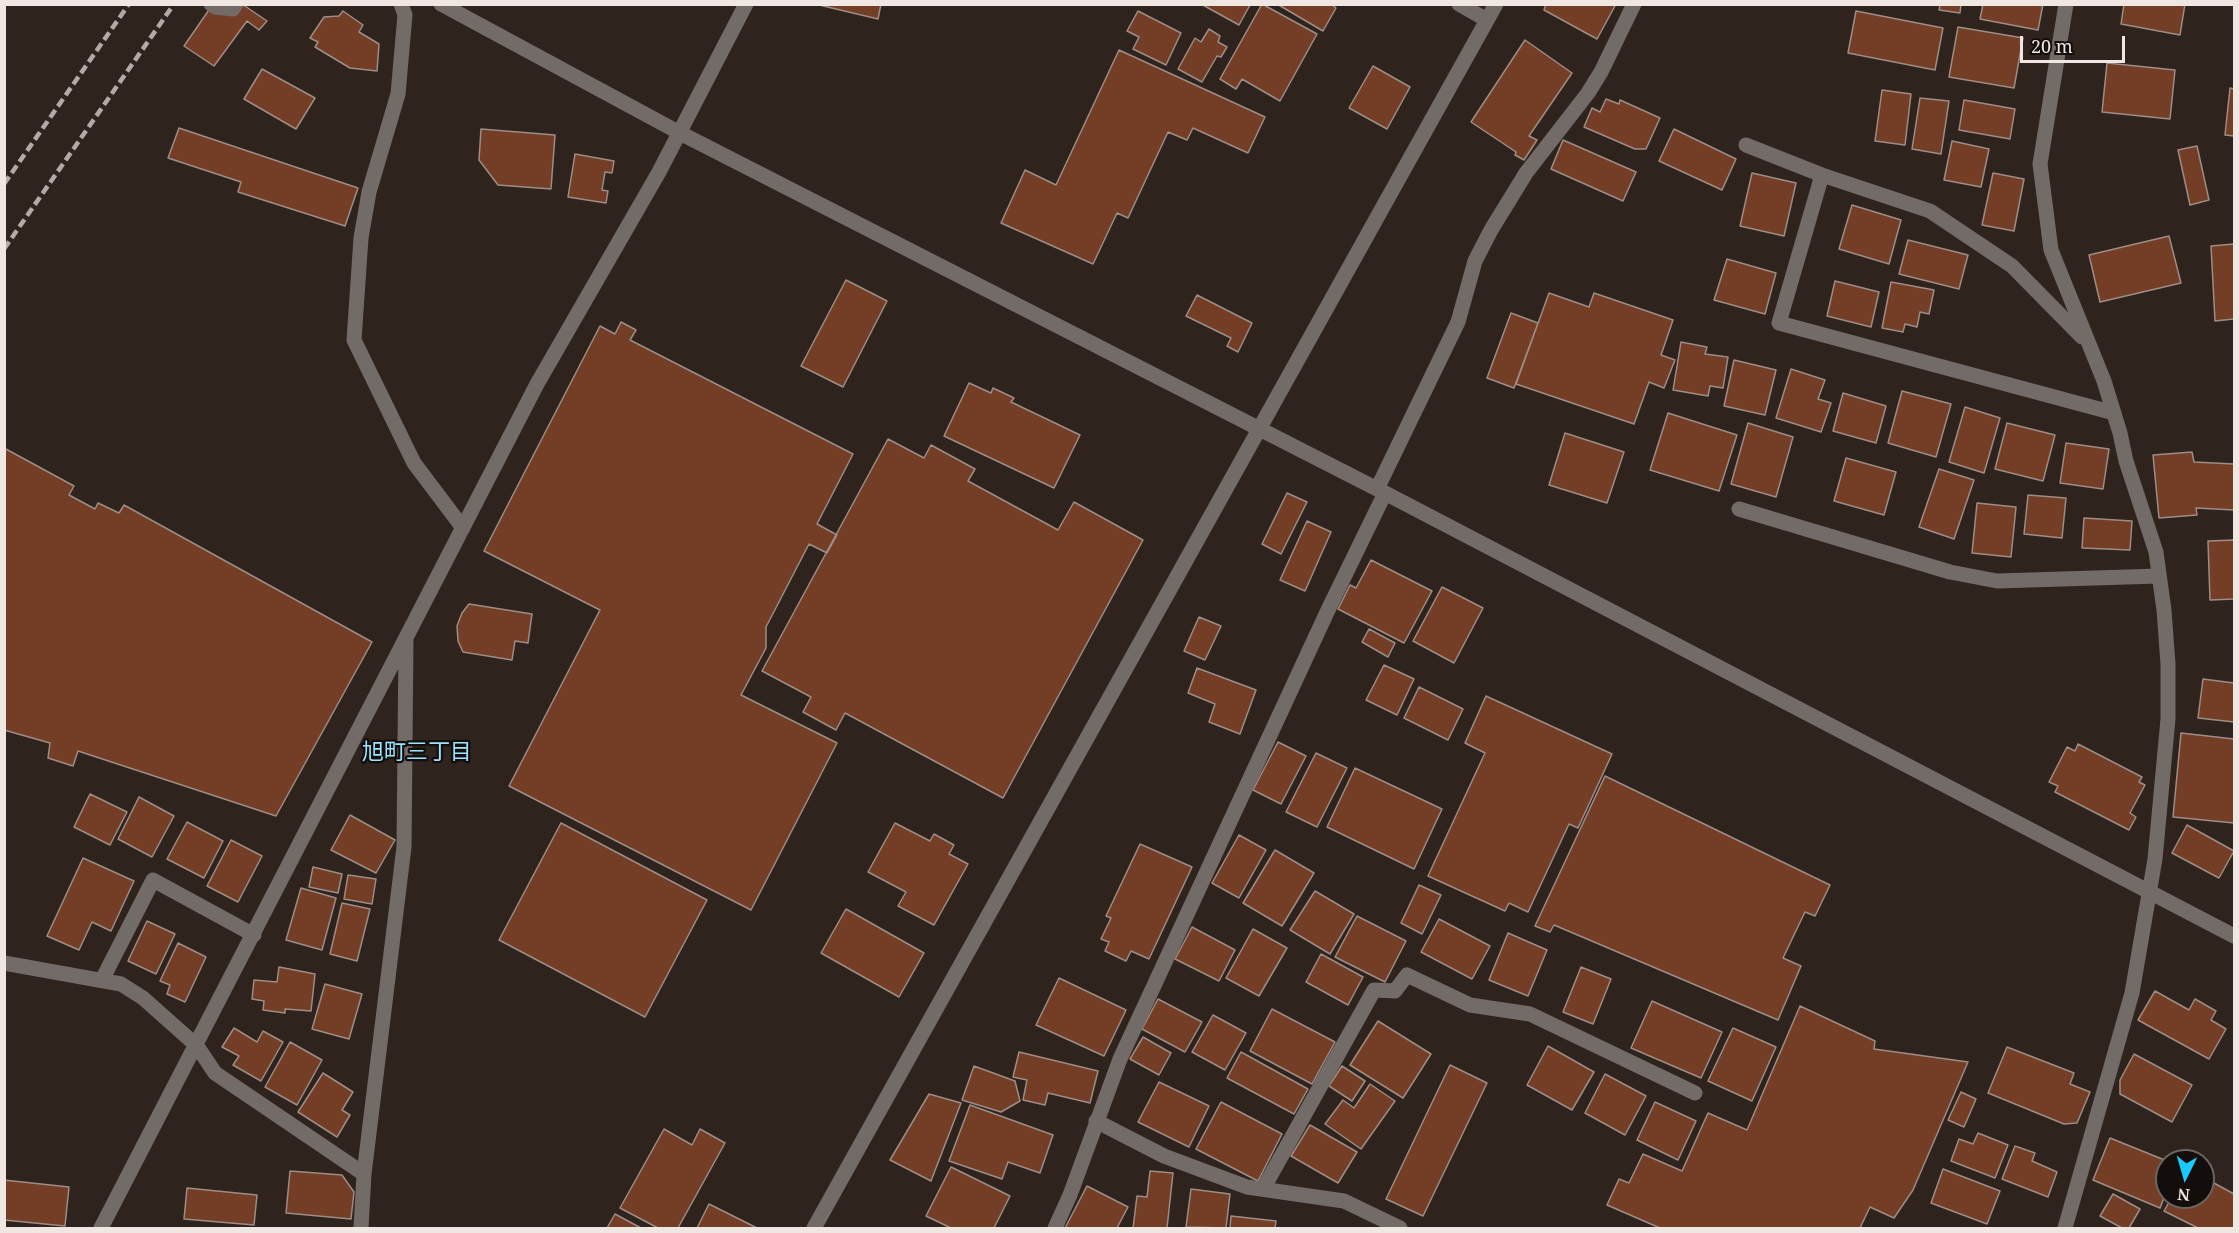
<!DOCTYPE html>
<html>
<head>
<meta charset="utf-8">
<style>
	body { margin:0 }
	#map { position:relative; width:2239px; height:1233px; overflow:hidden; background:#2f231e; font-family:"Noto Serif",serif }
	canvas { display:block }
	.frame { position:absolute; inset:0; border:6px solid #f0e7e3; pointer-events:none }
	.north { position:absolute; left:2155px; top:1149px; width:60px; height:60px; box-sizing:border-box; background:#130e0b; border:2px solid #6b6561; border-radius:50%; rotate:185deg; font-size:16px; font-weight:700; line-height:24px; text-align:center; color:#f0e7e3 }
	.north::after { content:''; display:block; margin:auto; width:21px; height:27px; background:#19cafc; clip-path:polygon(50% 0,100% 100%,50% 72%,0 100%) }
	.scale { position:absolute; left:2020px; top:36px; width:105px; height:27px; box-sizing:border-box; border:3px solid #f0e7e3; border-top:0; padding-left:8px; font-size:18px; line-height:21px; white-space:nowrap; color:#f0e7e3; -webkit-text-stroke:4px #130e0b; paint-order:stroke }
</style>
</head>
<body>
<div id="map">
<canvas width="2239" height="1233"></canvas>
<div class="frame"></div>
<div class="north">N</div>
<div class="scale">20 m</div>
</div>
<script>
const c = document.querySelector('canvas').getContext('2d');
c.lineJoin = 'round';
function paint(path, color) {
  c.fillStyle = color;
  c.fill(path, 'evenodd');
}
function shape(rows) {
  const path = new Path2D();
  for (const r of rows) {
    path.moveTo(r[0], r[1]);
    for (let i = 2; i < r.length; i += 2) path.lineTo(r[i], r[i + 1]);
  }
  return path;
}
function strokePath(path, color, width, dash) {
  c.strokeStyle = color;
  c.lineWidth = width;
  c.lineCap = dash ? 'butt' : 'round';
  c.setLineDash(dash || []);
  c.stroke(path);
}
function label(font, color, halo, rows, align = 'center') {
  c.font = font + ' "Noto Serif","Noto Sans JP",serif';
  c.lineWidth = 4.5;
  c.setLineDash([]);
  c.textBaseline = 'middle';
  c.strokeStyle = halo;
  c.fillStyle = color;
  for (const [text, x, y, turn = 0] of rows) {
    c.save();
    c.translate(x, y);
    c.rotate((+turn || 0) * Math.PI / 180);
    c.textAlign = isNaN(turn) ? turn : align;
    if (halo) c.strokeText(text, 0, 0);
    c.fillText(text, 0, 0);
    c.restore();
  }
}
const building = shape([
	[213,4,242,4,267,21,259,30,247,21,214,66,184,46,213,4],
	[815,4,881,4,878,19,815,4],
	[1201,4,1249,4,1250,5,1239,25,1201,4],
	[1262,4,1317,34,1280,101,1242,79,1236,89,1220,79,1262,4],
	[1277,4,1331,4,1336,8,1323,31,1277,4],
	[1546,4,1616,4,1597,39,1544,10,1546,4],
	[1940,4,1961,4,1960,13,1939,10,1940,4],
	[1983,4,2043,4,2038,30,1980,19,1983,4],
	[2124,4,2185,4,2180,35,2121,24,2124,4],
	[343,11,363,25,359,32,379,44,377,71,350,68,315,47,318,42,310,38,324,17,339,16,343,11],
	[1138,11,1181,33,1166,65,1133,49,1139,37,1127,31,1138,11],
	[1856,11,1943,28,1935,70,1848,53,1856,11],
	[1958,27,2023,38,2014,88,1949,77,1958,27],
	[1209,29,1220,36,1218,42,1227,47,1221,57,1217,56,1202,82,1178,69,1195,38,1201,42,1209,29],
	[1525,40,1572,73,1529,136,1537,140,1524,160,1515,155,1516,152,1471,122,1525,40],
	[1119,50,1265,117,1248,153,1193,128,1187,140,1168,132,1128,218,1117,213,1093,264,1001,223,1025,170,1056,185,1119,50],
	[2107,63,2175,70,2170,119,2102,112,2107,63],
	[1373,66,1410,87,1387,129,1349,108,1373,66],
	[262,69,315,98,296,129,244,99,262,69],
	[2230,88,2234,89,2234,136,2225,135,2230,88],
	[1882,90,1911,94,1905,145,1875,141,1882,90],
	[1920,98,1949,101,1941,154,1912,149,1920,98],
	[1606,99,1619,104,1620,100,1660,118,1646,149,1635,149,1584,127,1592,108,1600,112,1606,99],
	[1964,100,2015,109,2010,139,1959,130,1964,100],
	[179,128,358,188,345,226,238,192,241,182,168,158,179,128],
	[481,129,555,135,551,189,498,185,479,160,481,129],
	[1674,129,1736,159,1722,190,1659,161,1674,129],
	[1563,140,1636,172,1623,201,1551,169,1563,140],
	[1952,141,1989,149,1981,187,1944,180,1952,141],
	[2197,146,2209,200,2190,205,2178,150,2197,146],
	[575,154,614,161,612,173,605,172,602,190,608,191,606,203,568,197,575,154],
	[1752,173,1796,183,1784,236,1740,226,1752,173],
	[1993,173,2024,179,2014,231,1982,225,1993,173],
	[1852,205,1901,220,1889,264,1839,249,1852,205],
	[2169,236,2181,283,2100,302,2089,255,2169,236],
	[1908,240,1968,255,1959,289,1899,274,1908,240],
	[2234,244,2234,319,2215,321,2211,246,2234,244],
	[1727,259,1776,273,1765,314,1714,300,1727,259],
	[846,280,887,301,843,387,801,366,846,280],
	[1835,281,1879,292,1871,327,1827,316,1835,281],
	[1891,282,1934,290,1929,314,1920,312,1917,327,1905,324,1903,332,1882,328,1891,282],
	[1549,293,1589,307,1594,293,1673,320,1661,355,1675,360,1664,388,1649,382,1634,424,1516,384,1549,293],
	[1197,295,1252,323,1238,352,1227,346,1231,338,1186,316,1197,295],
	[1511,313,1538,323,1514,388,1487,378,1511,313],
	[621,322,636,330,630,340,853,454,817,524,837,535,827,553,809,544,766,627,766,648,741,695,837,743,751,910,509,786,600,610,484,551,600,326,615,334,621,322],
	[1681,342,1707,347,1705,354,1728,357,1723,388,1710,386,1708,396,1673,390,1681,342],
	[1734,360,1776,370,1765,415,1724,406,1734,360],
	[1791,369,1825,380,1818,399,1831,403,1821,432,1776,418,1791,369],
	[969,383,991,393,993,388,1014,398,1011,402,1080,435,1054,488,944,436,969,383],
	[1902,391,1951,404,1936,457,1888,443,1902,391],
	[1843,393,1886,406,1876,443,1833,431,1843,393],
	[1965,407,2000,418,1984,473,1949,462,1965,407],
	[1668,413,1737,435,1719,491,1650,470,1668,413],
	[1748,423,1793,437,1776,497,1731,484,1748,423],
	[2007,423,2055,435,2043,481,1995,469,2007,423],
	[1565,433,1624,452,1607,503,1549,485,1565,433],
	[888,439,924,458,931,445,975,469,968,481,1058,530,1074,502,1143,540,1003,798,845,713,836,730,803,712,811,697,762,671,888,439],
	[2066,443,2109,449,2103,489,2060,483,2066,443],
	[4,448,74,486,69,495,95,509,98,503,119,513,124,505,372,642,276,816,78,751,73,766,48,758,50,743,4,730,4,448],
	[2192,452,2194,462,2234,464,2234,510,2196,508,2197,515,2159,518,2153,455,2192,452],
	[1846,458,1896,472,1884,515,1834,501,1846,458],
	[1939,469,1974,480,1954,539,1919,527,1939,469],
	[1287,493,1307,502,1281,554,1262,544,1287,493],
	[2028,495,2066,498,2062,538,2024,534,2028,495],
	[1977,503,2016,507,2011,557,1972,553,1977,503],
	[2084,518,2132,521,2130,550,2082,548,2084,518],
	[1307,521,1331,532,1305,591,1280,580,1307,521],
	[2234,540,2234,599,2210,600,2208,541,2234,540],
	[1371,560,1432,591,1404,643,1338,609,1350,585,1356,588,1371,560],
	[1442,587,1483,608,1454,663,1413,641,1442,587],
	[469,604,532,614,528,643,515,641,512,660,463,652,458,641,457,626,462,613,469,604],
	[1199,617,1221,626,1205,660,1184,651,1199,617],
	[1369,629,1395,643,1388,657,1362,642,1369,629],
	[1384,665,1414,679,1397,715,1366,700,1384,665],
	[1197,668,1256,690,1240,734,1209,722,1215,704,1188,693,1197,668],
	[2203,679,2234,683,2234,722,2198,718,2203,679],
	[1419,687,1463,709,1448,740,1404,718,1419,687],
	[1486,696,1612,754,1578,828,1569,824,1528,912,1509,903,1505,911,1428,876,1485,753,1465,743,1486,696],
	[2181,733,2234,739,2234,823,2173,817,2181,733],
	[1278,742,1306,756,1281,804,1253,790,1278,742],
	[2078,744,2142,777,2139,782,2145,785,2130,813,2136,817,2129,830,2055,792,2058,786,2049,782,2067,747,2075,751,2078,744],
	[1316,753,1347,768,1317,827,1286,812,1316,753],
	[1355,768,1442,809,1414,869,1327,827,1355,768],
	[1605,776,1830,885,1815,916,1805,912,1783,958,1801,966,1778,1020,1554,925,1550,932,1535,926,1605,776],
	[90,794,127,812,110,845,74,827,90,794],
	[139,797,174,816,152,857,118,839,139,797],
	[350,815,395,840,376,873,331,850,350,815],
	[187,822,223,841,204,878,167,859,187,822],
	[561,823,707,900,645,1017,499,940,561,823],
	[895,823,930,841,934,834,954,845,949,854,968,864,934,925,898,906,906,892,868,872,895,823],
	[2187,825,2234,851,2219,878,2172,853,2187,825],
	[1239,835,1266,850,1239,898,1212,883,1239,835],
	[231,840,262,856,238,902,207,886,231,840],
	[1140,844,1192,867,1149,959,1131,951,1126,961,1105,951,1109,942,1101,939,1111,918,1106,916,1140,844],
	[1275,850,1314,873,1282,926,1243,903,1275,850],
	[83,858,134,881,111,931,92,922,79,950,47,936,83,858],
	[313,867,342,874,338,893,309,887,313,867],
	[348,875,376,879,372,904,344,899,348,875],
	[1419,885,1441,895,1422,934,1401,923,1419,885],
	[301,888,336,898,322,950,286,940,301,888],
	[1315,891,1354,914,1330,954,1290,930,1315,891],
	[342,903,370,909,357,961,330,954,342,903],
	[846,909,924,953,899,997,821,953,846,909],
	[1357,916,1406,941,1385,982,1335,957,1357,916],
	[1439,919,1490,946,1472,979,1421,952,1439,919],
	[147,921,175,934,156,974,128,961,147,921],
	[1192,927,1235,950,1219,981,1175,959,1192,927],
	[1253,929,1287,948,1259,996,1226,978,1253,929],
	[1508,933,1547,950,1528,996,1489,980,1508,933],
	[178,943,206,957,185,1002,167,994,170,985,160,981,178,943],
	[1321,954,1363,977,1348,1005,1306,982,1321,954],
	[279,967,315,974,311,1011,285,1009,285,1013,263,1010,264,1001,252,999,254,980,277,982,279,967],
	[1581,967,1611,979,1593,1024,1563,1012,1581,967],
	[1059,978,1126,1010,1104,1056,1036,1025,1059,978],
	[325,984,362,994,349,1039,312,1029,325,984],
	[2155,991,2189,1010,2195,999,2216,1011,2211,1020,2226,1029,2209,1059,2138,1020,2155,991],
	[1158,999,1202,1022,1185,1052,1142,1029,1158,999],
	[1652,1001,1722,1032,1701,1078,1631,1048,1652,1001],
	[1800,1006,1875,1041,1874,1049,1968,1062,1913,1190,1894,1218,1870,1207,1860,1228,1660,1228,1607,1205,1619,1179,1629,1183,1643,1154,1682,1171,1708,1113,1747,1130,1800,1006],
	[1272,1009,1335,1042,1312,1084,1250,1051,1272,1009],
	[1213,1015,1246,1033,1225,1070,1192,1052,1213,1015],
	[1378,1021,1431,1054,1403,1098,1350,1065,1378,1021],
	[234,1028,257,1042,263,1031,283,1042,261,1081,233,1065,239,1056,222,1047,234,1028],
	[1733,1028,1776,1047,1752,1101,1708,1081,1733,1028],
	[1143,1037,1171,1053,1159,1075,1130,1059,1143,1037],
	[290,1042,322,1060,297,1105,265,1087,290,1042],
	[1548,1046,1594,1072,1572,1110,1527,1085,1548,1046],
	[2007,1047,2074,1073,2070,1084,2090,1092,2077,1123,2064,1124,1988,1093,2007,1047],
	[1019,1052,1098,1071,1090,1103,1048,1093,1045,1105,1023,1100,1027,1080,1013,1077,1019,1052],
	[1241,1052,1308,1089,1294,1114,1227,1078,1241,1052],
	[2134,1054,2192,1085,2172,1122,2120,1094,2120,1080,2134,1054],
	[1450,1065,1487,1083,1423,1216,1386,1199,1450,1065],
	[974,1066,1015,1081,1020,1101,1001,1112,962,1100,974,1066],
	[1342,1066,1365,1081,1352,1101,1329,1086,1342,1066],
	[323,1073,353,1092,342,1110,350,1115,337,1137,298,1112,323,1073],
	[1605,1074,1646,1096,1625,1135,1585,1113,1605,1074],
	[1159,1082,1209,1106,1189,1147,1138,1122,1159,1082],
	[1370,1084,1395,1101,1361,1149,1325,1124,1343,1100,1354,1108,1370,1084],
	[1961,1092,1976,1099,1964,1127,1948,1120,1961,1092],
	[929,1094,961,1103,931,1181,890,1160,929,1094],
	[1221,1102,1282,1134,1258,1181,1196,1149,1221,1102],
	[1655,1102,1696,1121,1678,1160,1637,1140,1655,1102],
	[970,1105,1053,1135,1040,1173,1008,1162,1002,1179,949,1161,970,1105],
	[1310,1125,1357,1152,1338,1183,1291,1156,1310,1125],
	[664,1129,692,1145,700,1129,725,1143,678,1228,658,1228,620,1208,664,1129],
	[1978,1133,2008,1145,1995,1178,1951,1161,1959,1139,1973,1144,1978,1133],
	[2110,1138,2167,1161,2167,1190,2160,1208,2093,1180,2110,1138],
	[2015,1146,2035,1153,2032,1161,2057,1172,2048,1197,2002,1179,2015,1146],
	[951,1167,1010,1196,994,1228,951,1228,926,1216,951,1167],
	[1943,1169,2000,1191,1987,1224,1931,1203,1943,1169],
	[290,1171,342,1175,354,1192,351,1219,286,1213,290,1171],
	[1150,1171,1173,1173,1167,1228,1133,1228,1137,1196,1147,1197,1150,1171],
	[2203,1177,2234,1194,2234,1228,2198,1228,2164,1211,2172,1197,2203,1197,2203,1177],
	[4,1180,69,1187,65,1226,4,1220,4,1180],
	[1087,1186,1128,1207,1117,1228,1065,1228,1087,1186],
	[187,1188,257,1195,254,1225,184,1219,187,1188],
	[1191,1189,1230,1194,1226,1228,1186,1227,1191,1189],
	[2113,1194,2140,1209,2129,1228,2122,1228,2100,1216,2113,1194],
	[709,1204,757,1228,697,1228,709,1204],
	[615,1214,641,1228,607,1228,615,1214],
	[1231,1216,1276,1221,1275,1228,1230,1228,1231,1216]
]);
paint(building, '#743e26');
strokePath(building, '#9d8d86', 1.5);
strokePath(shape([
	[211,4,216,7,233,9,236,4],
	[401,4,405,15,398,94,369,192,361,238,354,340,414,463,463,528],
	[441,4,680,133,1385,493,2234,936],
	[1459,4,1487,20],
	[1746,145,1822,175,1930,211,2012,266,2082,337],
	[1822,175,1779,323,2114,413],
	[1377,489,1458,322,1475,261,1491,230,1526,173,1588,93,1601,72,1634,4],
	[1739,509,1950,572,1997,581,2159,576],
	[4,963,121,984,143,998,197,1046,215,1073,364,1174],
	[102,980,153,880,254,935],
	[1096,1121,1164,1156,1247,1187,1344,1201,1400,1228],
	[1263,1189,1374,990,1395,991,1407,975,1470,1005,1530,1014,1695,1093],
	[101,1228,537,384,659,172,746,4],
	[361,1228,364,1174,404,847,406,642],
	[814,1228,1496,4],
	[1055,1228,1070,1195,1120,1059,1328,610,1385,493],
	[2065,1228,2132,993,2155,859,2168,719,2168,664,2164,610,2156,552,2126,461,2120,433,2104,381,2051,250,2040,164,2066,4]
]), '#726b68', 15);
strokePath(shape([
	[4,184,129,4],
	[4,249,174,4]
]), '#b3a9a5', 4.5, [9, 4.5]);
label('22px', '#9be2fe', '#130e0b', [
	["旭町三丁目",417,753]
]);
</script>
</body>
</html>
